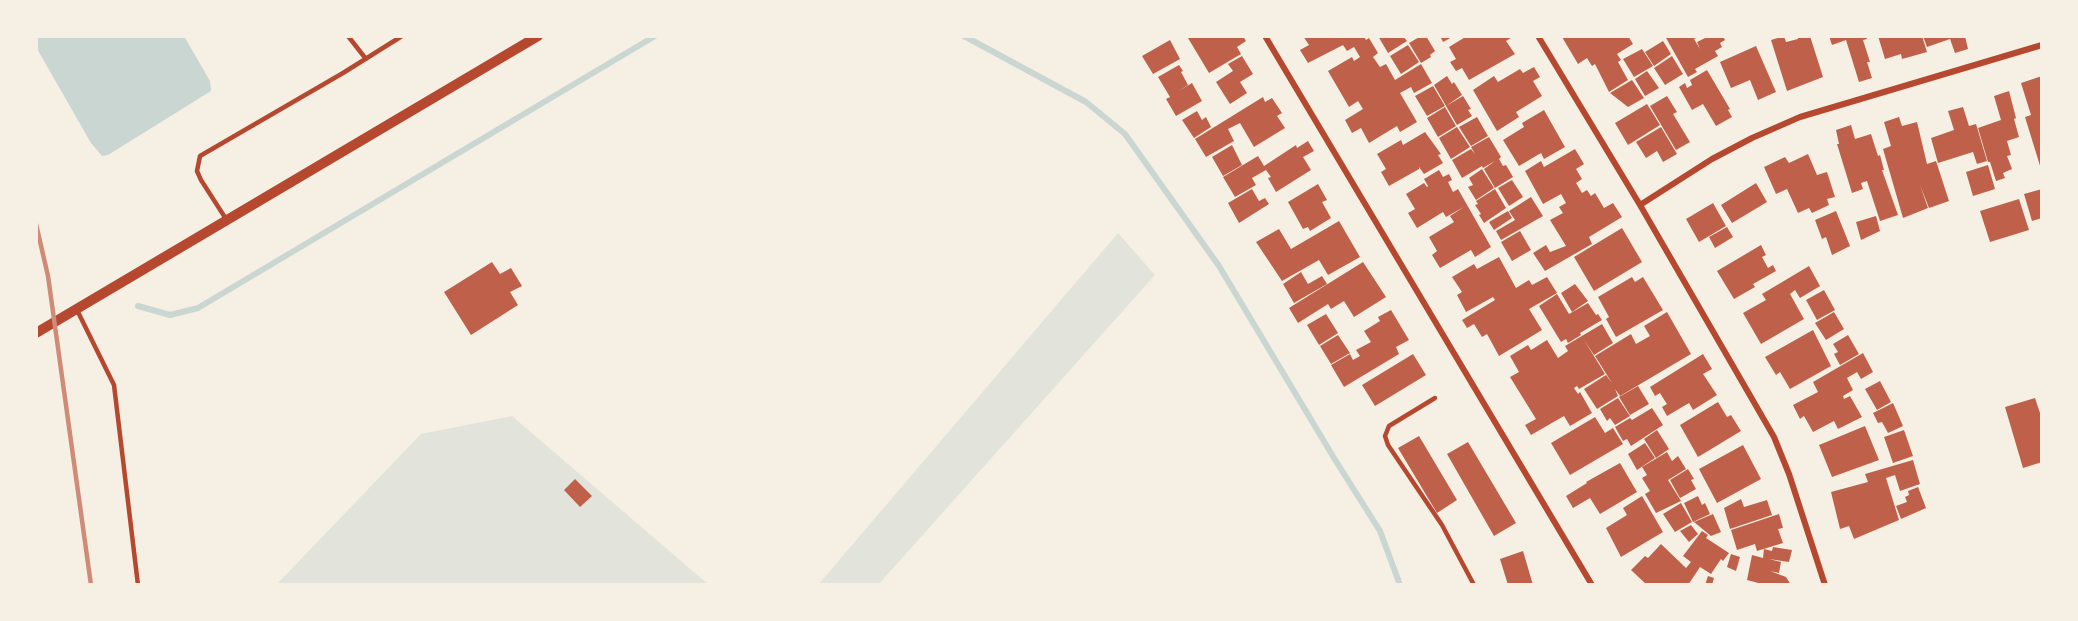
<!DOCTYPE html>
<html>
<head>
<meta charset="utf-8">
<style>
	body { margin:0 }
	#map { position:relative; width:2078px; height:621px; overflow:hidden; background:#f6efe4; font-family:Jost,sans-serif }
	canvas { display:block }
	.frame { position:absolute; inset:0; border:38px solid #f6efe4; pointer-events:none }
</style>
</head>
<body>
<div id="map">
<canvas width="2078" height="621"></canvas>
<div class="frame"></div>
</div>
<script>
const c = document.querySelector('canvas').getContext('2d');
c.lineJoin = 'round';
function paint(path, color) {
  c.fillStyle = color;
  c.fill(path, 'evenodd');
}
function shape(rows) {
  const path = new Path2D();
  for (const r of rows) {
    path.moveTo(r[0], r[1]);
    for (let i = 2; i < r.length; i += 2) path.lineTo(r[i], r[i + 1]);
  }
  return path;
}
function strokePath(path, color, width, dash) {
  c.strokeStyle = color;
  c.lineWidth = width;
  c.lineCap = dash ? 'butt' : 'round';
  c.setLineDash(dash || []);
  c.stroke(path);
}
paint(shape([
	[1118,233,1155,275,878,585,818,585],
	[512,416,709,585,276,585,421,434]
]), '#e2e4dc');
paint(shape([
	[36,36,184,36,210,81,211,91,108,155,102,156,91,143,36,47]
]), '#c9d6d2');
strokePath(shape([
	[964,36,1086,102,1125,134,1219,266,1334,458,1380,531,1400,585],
	[138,306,170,315,198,308,655,36]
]), '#c9d6d2', 6);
paint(shape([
	[1191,36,1243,36,1246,41,1237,47,1241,54,1209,73,1188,38],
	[1303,36,1364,36,1366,40,1369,38,1378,53,1373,57,1380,67,1386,64,1395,80,1421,64,1432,83,1414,93,1411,87,1400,93,1417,122,1400,132,1397,126,1369,143,1361,128,1352,133,1345,120,1363,109,1358,101,1349,107,1328,71,1352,57,1354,61,1360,57,1354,47,1347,51,1343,45,1308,63,1300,50,1309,45],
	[1378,36,1403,36,1407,41,1388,53],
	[1421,36,1426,36,1435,51,1430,55,1431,57,1421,63,1409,43],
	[1440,36,1454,36,1443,42],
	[1467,36,1514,36,1506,41,1515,54,1469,80,1462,68,1456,71,1450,62,1456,59,1449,47],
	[1564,36,1628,36,1633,44,1617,54,1621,60,1618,62,1628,80,1609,92,1595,64,1592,66,1587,58,1578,64,1562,37],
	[1665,36,1700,36,1694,39,1700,49,1697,42,1709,36,1723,36,1725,40,1720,43,1722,47,1715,51,1718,56,1695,69,1697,72,1688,77],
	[1784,36,1786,42,1798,39,1797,36,1810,36,1823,77,1787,91,1771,40],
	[1829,36,1866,36,1867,39,1863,40,1870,62,1867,62,1872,78,1859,82,1846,40,1832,45],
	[1878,36,1922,36,1927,52,1902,59,1901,54,1885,59],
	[1923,36,1965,36,1968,49,1955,53,1950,39,1927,47],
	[1170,40,1180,59,1153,74,1142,56],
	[1663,41,1671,54,1654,66,1645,52],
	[1408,45,1419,62,1401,74,1390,56],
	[1756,46,1776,92,1758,100,1750,80,1731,88,1720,62],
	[1642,49,1653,66,1634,77,1623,59],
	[1242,56,1253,74,1240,82,1247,93,1230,104,1216,82,1233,71,1228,64],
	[1672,56,1683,74,1665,85,1654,68],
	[1179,65,1183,71,1181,72,1188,85,1177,92,1192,83,1202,101,1176,116,1166,99,1170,97,1158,77],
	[1534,67,1540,77,1533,81,1542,96,1516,112,1519,117,1497,131,1473,90,1494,76,1498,82,1520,69,1523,73],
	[1707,70,1730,109,1728,110,1732,117,1716,126,1703,104,1692,110,1679,87,1685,83,1687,88,1692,85,1690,80],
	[1647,71,1659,88,1645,96,1635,79],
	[1447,76,1452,84,1454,82,1462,95,1446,106,1434,85],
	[2042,76,2042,169,2041,169,2025,117,2031,115,2021,83],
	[1632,80,1644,98,1628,107,1610,93],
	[1433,86,1445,106,1427,116,1415,96],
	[2009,91,2016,118,2014,119,2019,137,2007,141,2011,155,2007,156,2012,169,2003,173,2005,178,1996,181,1990,162,1988,162,1978,128,2001,120,1994,96],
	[1463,96,1471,109,1468,110,1472,116,1457,125,1446,106],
	[1667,96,1677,112,1673,114,1690,142,1676,150,1650,106],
	[1263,97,1265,102,1272,98,1282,113,1277,116,1285,128,1254,147,1240,123,1228,129,1234,141,1206,157,1195,139],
	[1647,104,1660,125,1628,145,1615,123],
	[1445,107,1456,126,1438,137,1427,118],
	[1963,107,1969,126,1976,124,1987,161,1977,164,1973,152,1938,163,1931,138,1954,130,1948,111],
	[1544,110,1565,147,1544,159,1541,153,1519,166,1503,140,1524,127,1522,123],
	[1197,111,1202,120,1206,117,1211,127,1194,138,1182,120],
	[1477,117,1488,136,1471,146,1459,127],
	[1899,117,1902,126,1917,122,1927,164,1936,161,1949,201,1929,208,1920,185,1928,208,1903,218,1883,149,1891,146,1884,122],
	[1851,125,1855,139,1871,134,1878,156,1880,155,1884,170,1882,170,1898,215,1880,221,1867,181,1861,183,1863,189,1852,193,1837,144,1839,144,1836,130],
	[1457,127,1470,147,1451,159,1439,138],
	[1661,127,1677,154,1663,162,1657,151,1646,158,1636,142],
	[1425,132,1441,154,1438,155,1443,163,1424,174,1419,167,1419,169,1389,186,1381,172,1386,169,1377,154,1401,140,1403,145],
	[1489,137,1501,157,1499,159,1503,166,1506,165,1513,177,1495,188,1484,169,1495,161,1483,168,1482,166,1462,178,1452,160,1471,149,1475,154,1471,147],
	[1308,141,1314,151,1303,157,1311,170,1276,192,1268,178,1271,177,1266,170,1252,178,1256,185,1235,197,1223,177,1258,156,1264,166,1296,145,1297,148],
	[1232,145,1242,165,1223,176,1212,157],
	[1575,149,1584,164,1576,169,1582,179,1576,183,1582,193,1587,190,1591,196,1595,193,1604,208,1613,203,1622,217,1589,237,1592,244,1545,271,1533,253,1546,245,1550,252,1566,246,1550,220,1563,213,1559,207,1566,203,1561,194,1543,204,1525,171,1541,161,1544,167],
	[1808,154,1817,175,1827,172,1835,197,1827,199,1829,205,1812,213,1809,208,1798,213,1787,189,1776,194,1764,167,1785,157,1789,163],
	[1988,165,1995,189,1973,196,1966,172],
	[1482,169,1494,188,1476,200,1468,187,1473,185,1469,178],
	[1439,170,1443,177,1449,174,1452,180,1448,182,1453,192,1458,189,1491,247,1475,257,1471,250,1440,268,1432,255,1437,251,1429,237,1454,222,1450,216,1464,207,1446,217,1443,212,1417,228,1408,213,1415,209,1406,194,1424,183,1427,187,1428,186,1424,179],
	[1512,180,1523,197,1509,206,1498,188],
	[1756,183,1767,202,1732,223,1721,205],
	[1318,184,1327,200,1322,202,1331,218,1310,231,1308,227,1303,229,1288,202],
	[1252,189,1259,201,1265,198,1269,204,1239,223,1228,203],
	[1495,189,1506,208,1484,223,1479,215,1481,214,1475,205,1478,204,1476,201],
	[2042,189,2042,218,2032,221,2024,194],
	[1531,197,1543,216,1501,240,1496,231,1515,220,1509,211],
	[2019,199,2029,230,1990,242,1980,211],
	[1713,203,1726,226,1699,242,1686,219],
	[1508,211,1512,218,1494,230,1489,222],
	[1836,211,1850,246,1832,255,1826,237,1822,239,1815,220],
	[1876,216,1880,231,1861,240,1856,222],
	[1339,221,1360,257,1328,275,1319,260,1282,281,1256,242,1279,229,1291,249],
	[1727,227,1733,237,1715,248,1709,237],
	[1622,228,1642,262,1594,291,1574,257],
	[1520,231,1531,250,1512,261,1501,242],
	[1761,245,1766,255,1762,257,1768,268,1773,265,1776,271,1753,284,1755,287,1734,299,1717,271],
	[1499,257,1516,288,1529,280,1532,285,1547,277,1557,293,1529,309,1542,330,1499,356,1487,334,1482,337,1474,324,1467,328,1462,320,1495,300,1493,297,1466,312,1457,295,1462,292,1452,277,1474,264,1477,269],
	[492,262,500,274,511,268,522,286,510,292,518,305,471,335,444,292],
	[1363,262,1386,297,1354,317,1344,301,1331,309,1328,304,1298,323,1289,308],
	[1809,266,1820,286,1800,298,1795,290,1790,294,1804,319,1761,344,1743,313,1766,300,1762,294],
	[1301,272,1308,284,1322,276,1327,284,1294,303,1283,284],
	[1632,277,1635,282,1643,277,1663,310,1616,337,1606,319,1609,317,1598,297],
	[1575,284,1588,301,1572,312,1561,293],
	[1824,290,1835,310,1817,320,1806,300],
	[1557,294,1569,314,1588,303,1596,315,1598,314,1602,320,1580,333,1581,335,1568,343,1566,339,1561,342,1539,306],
	[1391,310,1409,340,1396,347,1399,354,1344,387,1331,365,1350,354,1353,360,1360,356,1356,350,1371,342,1364,331,1380,321,1378,317],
	[1667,312,1691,354,1620,396,1615,389,1618,396,1597,409,1584,389,1606,375,1612,383,1595,356,1631,334,1636,344,1650,336,1644,326],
	[1834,312,1844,329,1826,340,1815,323],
	[1326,314,1338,333,1319,345,1307,325],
	[1602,324,1613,343,1594,355,1584,340,1605,374,1579,389,1577,386,1574,388,1578,394,1580,392,1592,413,1570,426,1564,416,1531,435,1525,425,1536,419,1510,377,1519,372,1510,356,1528,345,1531,350,1547,340,1558,358,1568,351,1565,346],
	[1813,330,1831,366,1790,389,1780,372,1776,375,1765,357],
	[1338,335,1350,353,1331,364,1320,346],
	[1848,335,1859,354,1840,365,1834,354,1838,352,1833,344],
	[1863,353,1873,372,1861,379,1857,372,1847,378,1853,390,1843,396,1844,399,1850,396,1862,417,1838,429,1834,421,1813,432,1804,416,1800,419,1793,405,1818,392,1813,382],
	[1413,354,1426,375,1375,406,1362,385],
	[1703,354,1712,369,1703,374,1717,395,1693,410,1689,403,1667,416,1662,407,1667,404,1663,398,1660,393,1655,396,1650,387],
	[1880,381,1891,402,1877,410,1865,389],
	[1638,386,1649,404,1630,415,1619,397],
	[1618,398,1630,416,1615,425,1610,418,1607,421,1600,409],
	[2035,398,2042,419,2042,462,2023,468,2005,407],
	[1718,402,1727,417,1731,415,1741,431,1698,457,1680,425],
	[1893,403,1903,426,1888,433,1882,422,1878,423,1873,413],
	[1652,408,1663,425,1631,446,1627,439,1623,441,1615,427,1630,418,1632,420],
	[1595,417,1605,433,1613,428,1623,444,1570,475,1551,443],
	[1865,426,1879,460,1832,477,1819,445],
	[1657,430,1669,449,1656,458,1644,439],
	[1904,430,1913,456,1893,463,1884,437],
	[1419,436,1457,500,1437,513,1398,448],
	[1468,442,1516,523,1494,536,1447,454],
	[1645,443,1655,458,1637,470,1628,454],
	[1743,445,1761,479,1717,503,1699,469],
	[1667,452,1672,461,1678,456,1686,469,1668,480,1681,501,1656,513,1645,494,1650,491,1642,478,1647,475,1642,467],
	[1913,460,1920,484,1900,491,1895,475,1886,478,1899,520,1854,539,1849,526,1840,529,1831,492,1868,482,1865,474],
	[1620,463,1637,492,1600,514,1590,498,1573,508,1566,496,1587,483,1586,482],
	[1688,469,1694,479,1691,480,1696,489,1680,498,1670,480],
	[575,479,592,496,580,507,564,490],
	[1918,487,1926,508,1901,519,1896,506,1907,502,1905,497,1909,495,1908,491],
	[1642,496,1663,532,1621,557,1606,528,1627,515,1623,508],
	[1698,496,1702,505,1705,503,1710,514,1693,522,1684,503],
	[1741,499,1744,507,1767,500,1772,515,1730,529,1724,508],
	[1681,503,1692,522,1675,532,1663,514],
	[1713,514,1721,532,1711,536,1694,522],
	[1779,514,1783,528,1778,529,1783,543,1757,551,1755,544,1737,550,1731,530],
	[1691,525,1698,534,1689,542,1680,531],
	[1702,531,1708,535,1706,538,1729,553,1723,561,1721,559,1711,574,1700,567,1688,585,1647,585,1631,570,1645,556,1648,558,1661,544,1686,568,1691,562,1683,556],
	[1773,547,1792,550,1789,562,1769,559,1781,562,1779,573,1770,571,1786,577,1791,585,1762,585,1762,584,1747,580,1752,555,1763,558,1764,549,1772,551],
	[1523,551,1533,585,1508,585,1500,559],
	[1731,554,1740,557,1736,571,1727,567],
	[1708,576,1714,578,1712,585,1705,585]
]), '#bf614a');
strokePath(shape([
	[348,36,366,59],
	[226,219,201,180,197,171,200,156,343,73,402,36],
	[77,310,114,385,138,585],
	[1435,398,1389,426,1385,436,1388,445,1442,525,1474,585]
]), '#b5482f', 4.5);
strokePath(shape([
	[1265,36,1592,585],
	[1538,36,1640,205,1774,437,1789,474,1825,585],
	[1640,205,1712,159,1752,138,1800,117,2042,45]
]), '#b5482f', 6);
strokePath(shape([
	[36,333,538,36]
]), '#b5482f', 10);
strokePath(shape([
	[36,224,48,276,91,585]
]), '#cf8b77', 4.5);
</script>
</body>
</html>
